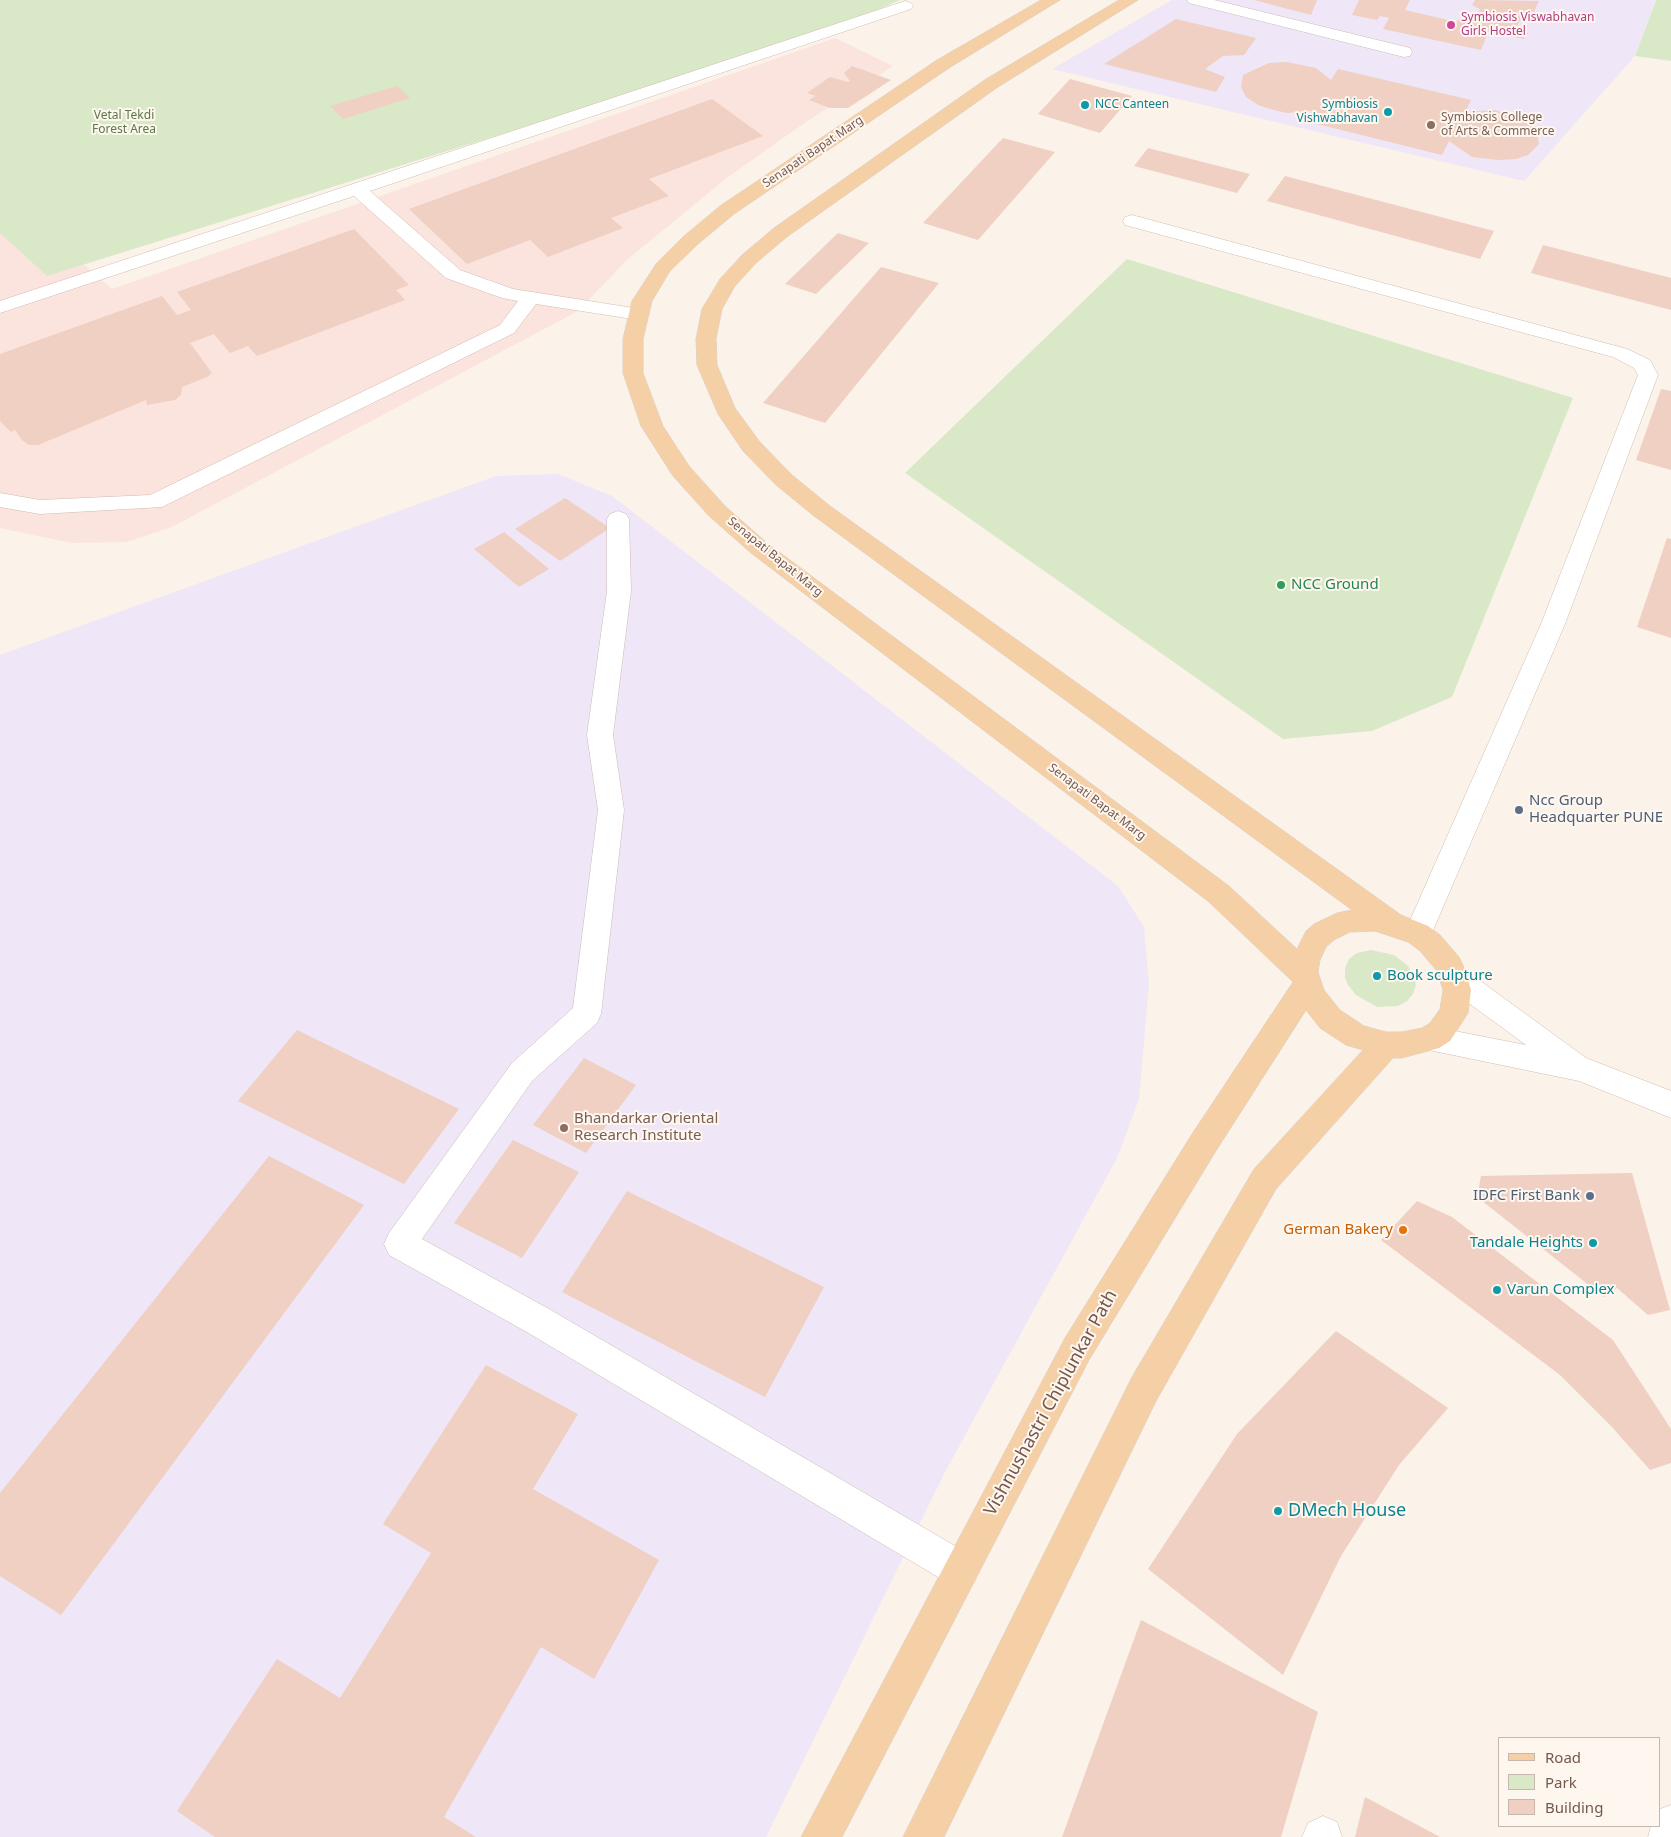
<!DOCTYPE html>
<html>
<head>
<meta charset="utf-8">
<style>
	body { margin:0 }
	#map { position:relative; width:1671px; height:1837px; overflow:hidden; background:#fbf2e9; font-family:"Noto Sans",sans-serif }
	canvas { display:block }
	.legend { position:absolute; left:1498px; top:1737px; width:162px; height:90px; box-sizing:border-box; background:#fef7f0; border:1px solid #c7b7af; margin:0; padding:6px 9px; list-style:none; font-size:15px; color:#75584e }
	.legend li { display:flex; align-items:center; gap:10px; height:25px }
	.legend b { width:25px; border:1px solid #c7b7af }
</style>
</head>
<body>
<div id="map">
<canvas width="1671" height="1837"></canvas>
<ul class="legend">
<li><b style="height:6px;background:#f5d0a6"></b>Road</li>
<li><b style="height:14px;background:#d9e9c8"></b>Park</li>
<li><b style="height:14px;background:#efd0c2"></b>Building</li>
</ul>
</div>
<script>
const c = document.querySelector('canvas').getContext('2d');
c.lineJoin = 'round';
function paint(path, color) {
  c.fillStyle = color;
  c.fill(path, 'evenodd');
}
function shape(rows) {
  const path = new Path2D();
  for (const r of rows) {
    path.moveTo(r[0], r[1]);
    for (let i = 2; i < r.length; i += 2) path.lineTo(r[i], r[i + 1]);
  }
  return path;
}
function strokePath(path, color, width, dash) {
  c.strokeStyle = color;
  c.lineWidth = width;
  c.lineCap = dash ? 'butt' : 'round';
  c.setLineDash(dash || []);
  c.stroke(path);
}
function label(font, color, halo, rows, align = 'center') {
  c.font = font + ' "Noto Sans",sans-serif';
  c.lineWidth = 4;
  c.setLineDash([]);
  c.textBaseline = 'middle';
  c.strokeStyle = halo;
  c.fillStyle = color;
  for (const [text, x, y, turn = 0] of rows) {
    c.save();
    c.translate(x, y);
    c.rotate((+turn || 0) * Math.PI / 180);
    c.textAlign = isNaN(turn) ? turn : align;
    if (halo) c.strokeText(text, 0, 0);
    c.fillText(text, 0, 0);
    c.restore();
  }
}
paint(shape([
	[835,38,893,66,806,122,728,177,628,259,578,311,172,527,127,542,71,543,0,528,0,217,20,209,112,289]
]), '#fbe4de');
paint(shape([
	[1172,0,1655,0,1655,1,1635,56,1524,181,1052,69],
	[558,474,612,496,1118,886,1144,927,1149,984,1139,1099,1117,1158,945,1472,766,1837,0,1837,0,655,496,476]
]), '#efe6f8');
paint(shape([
	[0,0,900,0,819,35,47,276,0,233],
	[1656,0,1671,0,1671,61,1635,56],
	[1127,259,1573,398,1452,697,1372,731,1283,739,905,473],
	[1371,950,1394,955,1408,966,1414,976,1416,985,1413,994,1407,1001,1398,1006,1377,1007,1356,995,1348,985,1345,978,1345,968,1349,959,1357,953]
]), '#d9e9c8');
paint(shape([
	[1254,0,1317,0,1311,15],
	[1359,0,1410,0,1405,10,1457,22,1464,13,1477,15,1480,9,1472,5,1475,0,1539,1,1531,18,1522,16,1515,30,1528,33,1524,39,1488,32,1481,50,1383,29,1389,18,1380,16,1377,20,1352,15],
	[1176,19,1256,38,1244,55,1223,56,1205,69,1225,77,1216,92,1104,64],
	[1287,62,1316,68,1331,80,1338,69,1471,100,1465,112,1495,110,1518,118,1531,126,1537,134,1539,144,1528,155,1516,159,1498,160,1472,157,1449,141,1442,155,1305,121,1312,111,1287,113,1270,109,1258,105,1246,97,1241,87,1243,75,1269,63],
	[852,66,891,80,848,108,830,108,809,100,816,96,807,93,830,77,848,82,850,81,844,73],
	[1070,79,1132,96,1100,133,1038,114],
	[397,86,410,98,343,119,330,106],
	[712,99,763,136,649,179,669,196,611,218,623,228,548,257,530,240,467,264,409,209],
	[1003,138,1055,152,978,240,923,223],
	[1148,148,1250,174,1237,193,1134,166],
	[1285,176,1494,231,1480,259,1267,201],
	[354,229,409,285,396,290,405,300,257,356,248,346,230,353,214,334,190,343,212,373,207,377,182,387,181,395,175,400,147,405,146,400,38,445,29,445,22,440,15,430,11,432,0,421,0,354,162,296,177,315,191,310,177,292],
	[838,233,869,243,816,294,785,284],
	[1543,245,1671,278,1671,310,1531,273],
	[881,267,939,283,825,423,763,403],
	[1661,389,1671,391,1671,470,1636,460],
	[565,498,610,528,560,561,515,529],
	[504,532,549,569,519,587,474,549],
	[1667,538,1671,539,1671,638,1637,627],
	[297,1030,459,1109,404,1184,238,1101],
	[584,1058,636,1085,586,1153,533,1125],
	[513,1140,579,1172,522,1258,454,1223],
	[269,1156,364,1205,61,1615,0,1576,0,1493],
	[1632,1173,1670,1310,1648,1315,1617,1288,1604,1297,1477,1197,1481,1176],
	[627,1191,824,1287,765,1397,562,1292],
	[1417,1201,1452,1217,1613,1340,1671,1429,1671,1463,1650,1470,1611,1426,1560,1375,1381,1240],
	[1336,1331,1448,1408,1399,1465,1341,1556,1283,1675,1148,1569,1237,1434],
	[486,1365,578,1414,533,1489,659,1560,594,1679,541,1647,444,1817,476,1837,215,1837,177,1811,277,1659,340,1698,431,1553,383,1524],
	[1141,1620,1318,1712,1281,1837,1062,1837],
	[1365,1797,1440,1837,1355,1837]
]), '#efd0c2');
const lane = shape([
	[1187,0,1214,0,1410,48,1412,52,1410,56,1404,57,1189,3,1187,0],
	[905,1,911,3,913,6,911,9,370,191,460,270,513,289,646,310,649,314,646,318,639,320,536,304,514,333,162,507,40,514,0,507,0,493,40,500,150,495,500,325,518,301,502,298,446,278,354,196,0,313,0,301,905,1],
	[1132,215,1627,349,1650,360,1658,375,1565,624,1428,942,1418,945,1408,942,1404,934,1541,624,1638,375,1634,368,1613,357,1125,225,1123,221,1125,217,1132,215],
	[618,511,626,514,629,519,631,591,613,735,624,810,601,1014,597,1023,532,1081,422,1239,549,1309,974,1557,979,1570,974,1583,961,1588,948,1583,525,1331,389,1255,384,1244,389,1233,512,1063,573,1008,598,810,587,735,607,591,607,519,610,514,618,511],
	[1323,1816,1337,1822,1342,1837,1302,1837,1308,1823,1323,1816]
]);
const street = shape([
	[1671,1805,1671,1837,1648,1837,1651,1826,1660,1826,1660,1809,1671,1805]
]);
const secondary = shape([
	[1454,965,1464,969,1586,1058,1671,1091,1671,1118,1579,1081,1419,1048,1414,1039,1419,1030,1429,1026,1526,1045,1444,985,1440,977,1444,969,1454,965]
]);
const primary = shape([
	[1041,0,1060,0,949,68,734,214,698,244,670,271,652,301,643,339,643,373,663,426,689,466,725,506,767,543,1229,886,1297,949,1306,931,1314,924,1337,913,1352,910,814,516,776,485,743,451,718,414,697,365,696,339,702,309,720,279,742,255,774,228,986,79,1119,0,1138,0,998,87,788,236,756,263,735,286,722,309,716,339,717,365,735,408,759,441,792,475,830,506,1401,915,1428,926,1440,935,1459,957,1463,965,1471,990,1468,1013,1450,1041,1439,1048,1402,1058,1393,1058,1276,1189,1156,1401,944,1837,903,1837,1132,1377,1254,1169,1363,1050,1346,1045,1320,1028,1306,1010,1214,1154,1089,1360,842,1837,801,1837,1065,1338,1192,1134,1293,982,1209,902,751,553,709,516,673,476,641,426,623,373,623,339,632,301,656,264,684,236,720,206,937,60,1041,0],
	[1375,931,1408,942,1420,951,1437,971,1443,990,1440,1009,1430,1023,1422,1028,1402,1032,1386,1032,1364,1026,1340,1010,1324,990,1318,972,1320,960,1326,947,1334,940,1350,932,1375,931]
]);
strokePath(lane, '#cfbcb2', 1);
strokePath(street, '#cfbcb2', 1);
strokePath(secondary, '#d2bbb0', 1);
strokePath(primary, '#d8d0cd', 1);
paint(lane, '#fff');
paint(street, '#fff');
paint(secondary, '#fff');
paint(primary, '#f5d0a6');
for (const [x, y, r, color] of [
	[1451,25,5,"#d1479c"],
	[1085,105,5,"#0f9aa8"],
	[1388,112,5,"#0f9aa8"],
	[1431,125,5,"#8d6e63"],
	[1281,585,5,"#2e9e5b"],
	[1519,810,5,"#5c6f8a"],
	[1377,976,5,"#0f9aa8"],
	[564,1128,5,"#8d6e63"],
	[1590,1196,5,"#5c6f8a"],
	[1403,1230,5,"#e8710a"],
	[1593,1243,5,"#0f9aa8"],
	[1497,1290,5,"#0f9aa8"],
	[1278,1511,5,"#0f9aa8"]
]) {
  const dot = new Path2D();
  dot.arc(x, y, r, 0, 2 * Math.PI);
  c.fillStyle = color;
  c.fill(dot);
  strokePath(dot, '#fef7f0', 2);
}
label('12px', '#b23c85', '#fef7f0', [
	["Symbiosis Viswabhavan",1461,18],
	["Girls Hostel",1461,32]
], 'left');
label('12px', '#0d838f', '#fef7f0', [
	["NCC Canteen",1095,105],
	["Symbiosis",1378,105,"right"],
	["Vishwabhavan",1378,119,"right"]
], 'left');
label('12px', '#5b7946', '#fef7f0', [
	["Vetal Tekdi",124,116],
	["Forest Area",124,130]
]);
label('12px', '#785e54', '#fef7f0', [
	["Symbiosis College",1441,118],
	["of Arts & Commerce",1441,132]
], 'left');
label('12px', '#75584e', '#fef7f0', [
	["Senapati Bapat Marg",813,152,-34],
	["Senapati Bapat Marg",775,557,39],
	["Senapati Bapat Marg",1097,802,37]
]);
label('15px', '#27864d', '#fef7f0', [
	["NCC Ground",1291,585]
], 'left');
label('15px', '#4e5e75', '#fef7f0', [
	["Ncc Group",1529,801],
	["Headquarter PUNE",1529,818],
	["IDFC First Bank",1580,1196,"right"]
], 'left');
label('15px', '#0d838f', '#fef7f0', [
	["Book sculpture",1387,976],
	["Tandale Heights",1583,1243,"right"],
	["Varun Complex",1507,1290]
], 'left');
label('15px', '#785e54', '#fef7f0', [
	["Bhandarkar Oriental",574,1119],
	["Research Institute",574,1136]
], 'left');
label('15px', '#c56008', '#fef7f0', [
	["German Bakery",1393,1230]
], 'right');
label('18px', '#75584e', '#fef7f0', [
	["Vishnushastri Chiplunkar Path",1051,1403,-61]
]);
label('18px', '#0d838f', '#fef7f0', [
	["DMech House",1288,1511]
], 'left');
</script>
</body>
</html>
